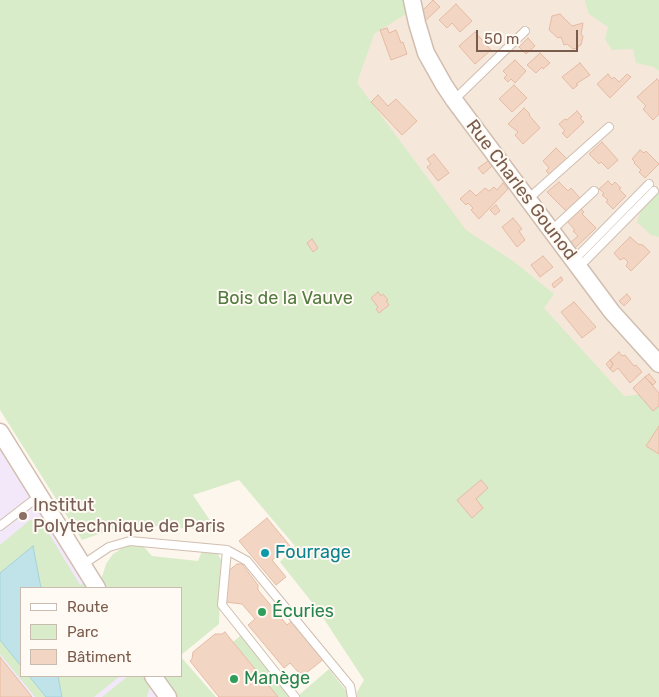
<!DOCTYPE html>
<html>
<head>
<meta charset="utf-8">
<style>
	body { margin:0 }
	#map { position:relative; width:659px; height:697px; overflow:hidden; background:#fdf6ec; font-family:Rubik,sans-serif }
	canvas { display:block }
	.legend { position:absolute; left:20px; top:587px; width:162px; height:90px; box-sizing:border-box; background:#fffaf3; border:1px solid #cabbb1; margin:0; padding:6px 9px; list-style:none; font-size:15px; color:#7a5c4d }
	.legend li { display:flex; align-items:center; gap:10px; height:25px }
	.legend b { width:25px; border:1px solid #cabbb1 }
	.scale { position:absolute; left:476px; top:30px; width:102px; height:22px; box-sizing:border-box; border:2px solid #7a5c4d; border-top:0; padding-left:6px; font-size:15px; line-height:18px; white-space:nowrap; color:#7a5c4d; -webkit-text-stroke:4px #fffaf3; paint-order:stroke }
</style>
</head>
<body>
<div id="map">
<canvas width="659" height="697"></canvas>
<ul class="legend">
<li><b style="height:6px;background:#fff"></b>Route</li>
<li><b style="height:14px;background:#d8ecc9"></b>Parc</li>
<li><b style="height:14px;background:#f3d5c3"></b>Bâtiment</li>
</ul>
<div class="scale">50 m</div>
</div>
<script>
const c = document.querySelector('canvas').getContext('2d');
c.lineJoin = 'round';
function paint(path, color) {
  c.fillStyle = color;
  c.fill(path, 'evenodd');
}
function shape(rows) {
  const path = new Path2D();
  for (const r of rows) {
    path.moveTo(r[0], r[1]);
    for (let i = 2; i < r.length; i += 2) path.lineTo(r[i], r[i + 1]);
  }
  return path;
}
function strokePath(path, color, width, dash) {
  c.strokeStyle = color;
  c.lineWidth = width;
  c.lineCap = dash ? 'butt' : 'round';
  c.setLineDash(dash || []);
  c.stroke(path);
}
function label(font, color, halo, rows, align = 'center') {
  c.font = font + ' Rubik,sans-serif';
  c.lineWidth = 4;
  c.setLineDash([]);
  c.textBaseline = 'middle';
  c.strokeStyle = halo;
  c.fillStyle = color;
  for (const [text, x, y, turn = 0] of rows) {
    c.save();
    c.translate(x, y);
    c.rotate((+turn || 0) * Math.PI / 180);
    c.textAlign = isNaN(turn) ? turn : align;
    if (halo) c.strokeText(text, 0, 0);
    c.fillText(text, 0, 0);
    c.restore();
  }
}
paint(shape([
	[296,0,659,0,659,460,354,103]
]), '#f5e8da');
paint(shape([
	[0,443,90,588,21,588,21,676,146,676,160,697,0,697]
]), '#f3e8fa');
paint(shape([
	[0,0,404,0,406,14,374,34,357,83,466,230,513,261,554,294,544,308,624,396,659,393,659,697,357,697,357,692,364,680,318,610,280,562,295,546,239,480,193,495,217,531,127,524,82,540,0,410],
	[585,0,659,0,659,71,654,67,636,63,633,49,612,50,605,39,608,27,589,14,585,2],
	[659,192,659,237,651,235,637,222,641,210],
	[40,519,80,585,85,582,89,588,21,588,21,676,120,676,94,697,35,697,0,654,0,545,30,520],
	[127,545,144,547,152,556,198,561,202,551,218,554,221,560,219,624,181,655,181,588,106,588,101,580,106,564,113,554],
	[241,635,291,697,278,697,233,642],
	[181,657,216,697,176,697,162,676,181,676],
	[329,669,347,692,348,697,300,697,299,695],
	[128,676,153,676,147,697,102,697]
]), '#d8ecc9');
const water = shape([
	[33,546,41,588,21,588,21,666,0,640,0,573,33,546],
	[29,676,58,676,62,697,46,697,29,676]
]);
paint(water, '#bfe3e8');
strokePath(water, '#a5d3da', 1);
const building = shape([
	[433,0,440,7,424,22,422,11,433,0],
	[456,4,472,21,460,32,452,23,447,28,439,20,456,4],
	[560,14,572,26,583,23,581,34,583,36,581,45,578,46,578,48,573,49,567,44,564,45,561,37,558,38,549,30,552,16,560,14],
	[387,28,389,33,396,30,401,43,403,42,407,54,391,60,380,30,387,28],
	[475,32,491,50,475,64,459,46,475,32],
	[528,38,535,46,526,54,519,47,528,38],
	[540,53,550,63,543,69,542,67,536,73,527,65,540,53],
	[515,60,526,71,515,83,511,79,508,82,504,78,507,75,503,71,515,60],
	[580,63,590,75,576,84,578,85,573,89,562,77,580,63],
	[608,74,612,79,614,77,619,82,627,74,631,77,610,98,597,84,608,74],
	[657,79,659,81,659,114,653,120,643,109,646,106,637,97,657,79],
	[514,85,527,98,512,112,499,99,514,85],
	[378,95,388,106,396,99,417,121,402,135,371,102,378,95],
	[524,108,530,114,529,115,540,128,523,144,515,135,518,132,508,124,524,108],
	[577,111,582,117,580,118,584,122,567,138,562,133,565,131,559,124,565,119,567,120,577,111],
	[602,142,618,160,608,169,601,162,599,164,589,154,602,142],
	[556,148,567,159,550,175,546,171,549,168,543,161,556,148],
	[640,150,644,153,646,151,659,164,645,178,639,172,641,170,634,163,635,162,632,159,640,150],
	[434,154,449,173,438,181,427,167,431,164,427,159,434,154],
	[488,161,492,166,483,174,478,168,488,161],
	[608,181,612,185,615,182,621,188,619,189,626,196,613,209,606,202,608,200,602,195,604,193,599,189,608,181],
	[559,182,568,191,571,188,580,198,566,211,547,192,559,182],
	[503,183,508,189,479,219,471,210,473,208,468,203,466,205,460,199,470,190,476,196,485,188,489,191,494,187,497,190,503,183],
	[496,205,500,211,495,215,490,210,496,205],
	[580,208,584,212,582,214,596,228,575,248,570,243,578,236,573,231,575,230,566,220,580,208],
	[513,218,522,229,519,231,525,240,517,247,502,227,513,218],
	[630,237,638,244,643,245,650,252,631,271,626,266,628,262,624,258,620,260,614,253,630,237],
	[312,239,318,248,313,252,307,243,312,239],
	[543,256,553,267,540,277,531,265,543,256],
	[561,277,563,280,554,288,552,284,561,277],
	[378,292,381,296,383,294,388,300,386,301,389,305,379,313,376,309,378,307,371,298,378,292],
	[627,294,631,299,624,306,619,301,627,294],
	[574,302,596,327,582,338,561,312,574,302],
	[619,352,622,356,625,355,634,366,636,365,642,372,630,383,618,368,613,372,610,369,613,364,610,360,619,352],
	[610,360,613,364,610,369,606,364,610,360],
	[649,374,656,382,653,385,645,377,649,374],
	[645,377,659,393,659,406,653,411,633,388,645,377],
	[659,426,659,454,646,446,659,426],
	[481,480,488,488,476,499,483,508,472,518,457,500,481,480],
	[267,518,290,546,272,560,286,577,276,585,239,541,267,518],
	[237,564,242,564,258,585,258,590,287,625,293,620,324,659,306,673,299,673,290,663,284,668,248,625,255,619,242,604,225,602,228,571,237,564],
	[225,632,233,642,278,697,219,697,190,661,192,659,193,652,215,634,222,634,225,632],
	[0,657,32,697,0,697,0,657]
]);
paint(building, '#f3d5c3');
strokePath(building, '#e6bba3', 1);
const lane = shape([
	[454,100,525,31],
	[528,199,609,127],
	[552,230,594,191],
	[574,260,649,184],
	[579,267,654,191],
	[0,526,39,496],
	[227,550,247,561,350,686,352,697],
	[82,565,109,547,130,541,227,550,222,605,295,697]
]);
const street = shape([
	[412,0,417,23,426,53,444,85,454,100,612,312,659,364],
	[0,432,97,588],
	[153,676,168,697]
]);
strokePath(lane, '#d1beb0', 10);
strokePath(street, '#d1beb0', 19);
strokePath(lane, '#fff', 8);
strokePath(street, '#fff', 16);
for (const [x, y, r, color] of [
	[23,516,5,"#8d6e63"],
	[265,553,5,"#0f9aa8"],
	[262,612,5,"#2e9e5b"],
	[234,679,5,"#2e9e5b"]
]) {
  const dot = new Path2D();
  dot.arc(x, y, r, 0, 2 * Math.PI);
  c.fillStyle = color;
  c.fill(dot);
  strokePath(dot, '#fffaf3', 2);
}
label('18px', '#7a5c4d', '#fffaf3', [
	["Rue Charles Gounod",521,190,53]
]);
label('18px', '#537a41', '#fffaf3', [
	["Bois de la Vauve",285,299]
]);
label('18px', '#785e54', '#fffaf3', [
	["Institut",33,506],
	["Polytechnique de Paris",33,527]
], 'left');
label('18px', '#0d838f', '#fffaf3', [
	["Fourrage",275,553]
], 'left');
label('18px', '#27864d', '#fffaf3', [
	["Écuries",272,612],
	["Manège",244,679]
], 'left');
</script>
</body>
</html>
